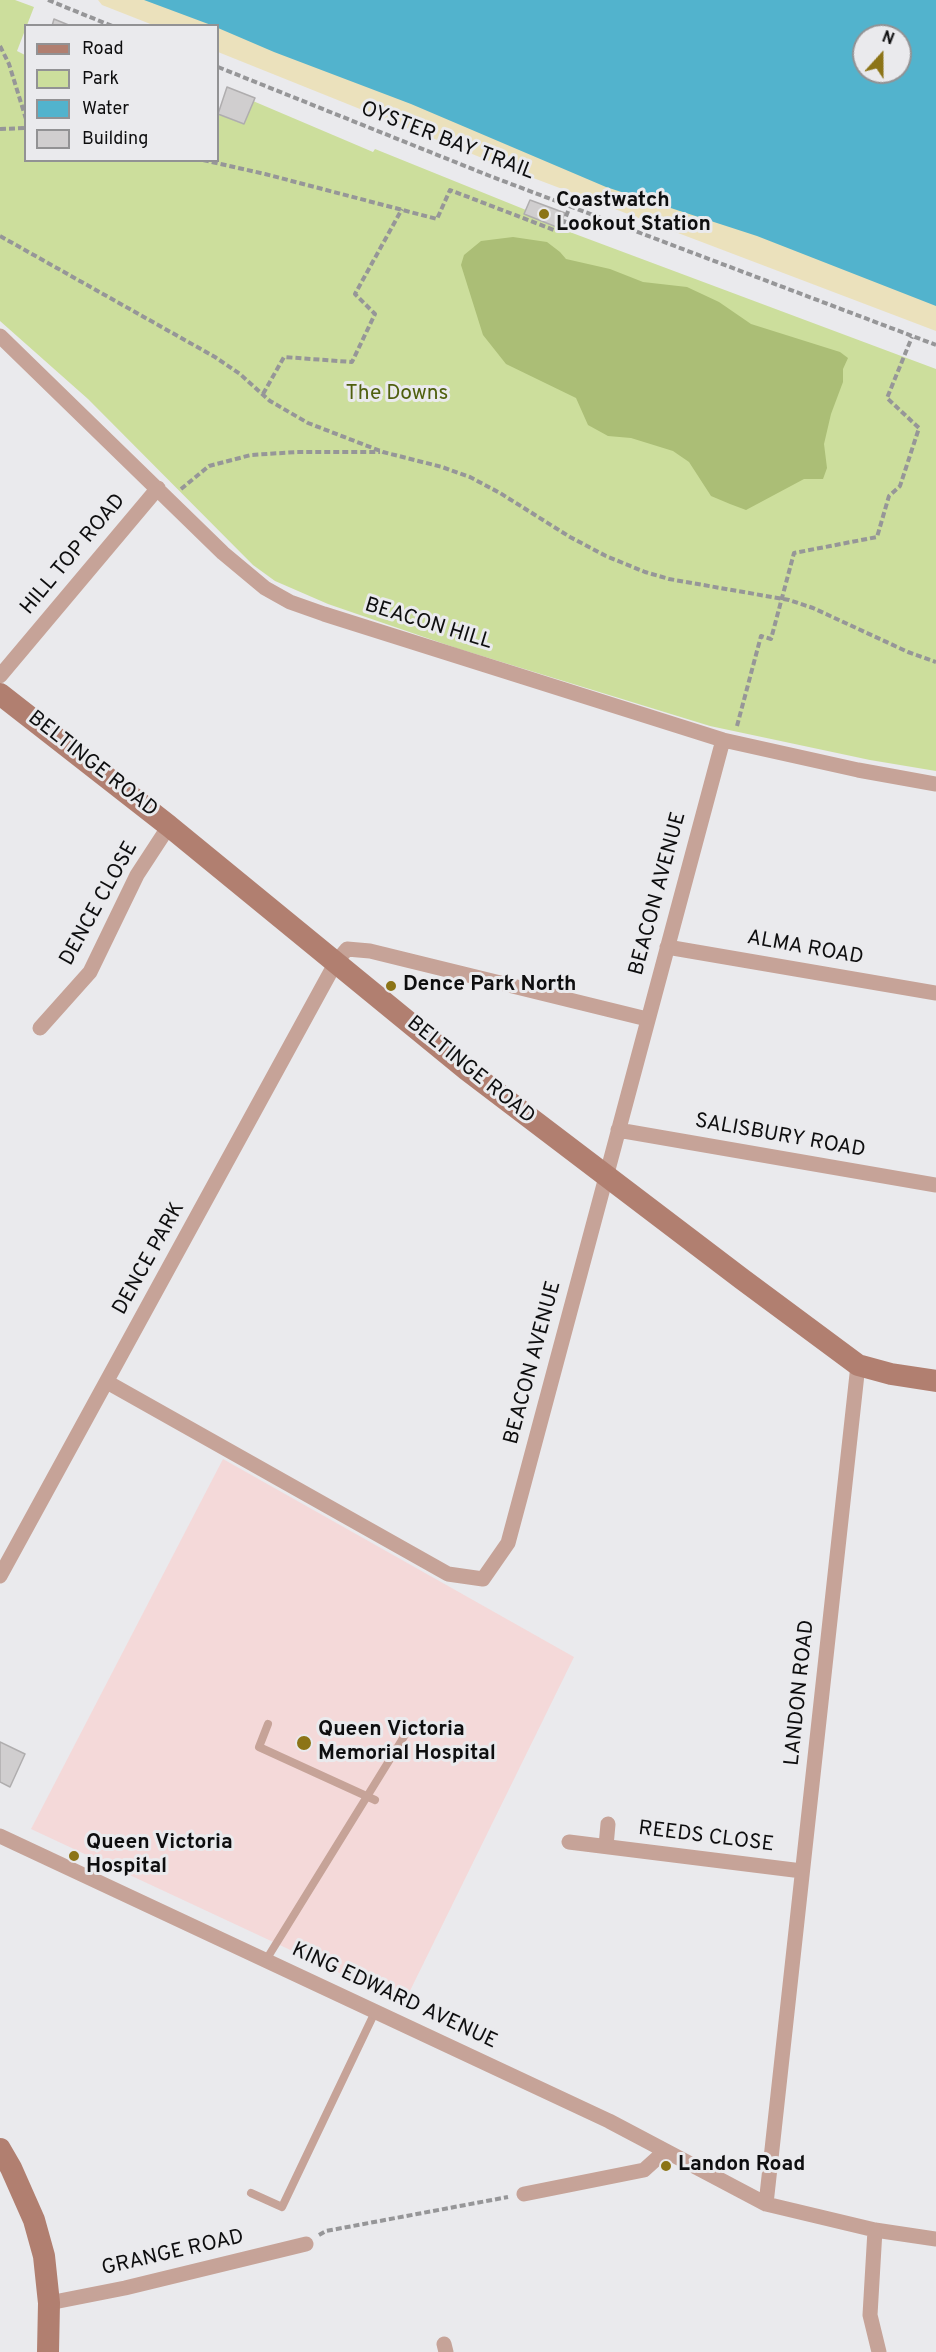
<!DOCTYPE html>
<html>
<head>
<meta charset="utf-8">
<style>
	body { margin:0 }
	#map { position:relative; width:936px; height:2352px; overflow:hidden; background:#eaeaed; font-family:Overpass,sans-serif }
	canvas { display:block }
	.legend { position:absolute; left:24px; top:24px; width:195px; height:138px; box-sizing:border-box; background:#eaeaed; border:2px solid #929294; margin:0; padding:8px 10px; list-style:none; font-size:18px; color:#0e0e0f }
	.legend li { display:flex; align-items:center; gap:12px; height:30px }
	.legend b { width:30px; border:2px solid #929294 }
	.north { position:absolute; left:852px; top:24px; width:60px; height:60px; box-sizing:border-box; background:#eaeaed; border:2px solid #929294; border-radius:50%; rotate:21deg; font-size:16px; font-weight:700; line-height:24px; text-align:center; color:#0e0e0f }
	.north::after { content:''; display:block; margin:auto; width:21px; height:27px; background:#8c7417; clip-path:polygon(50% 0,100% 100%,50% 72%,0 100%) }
</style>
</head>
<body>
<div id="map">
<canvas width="936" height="2352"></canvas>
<ul class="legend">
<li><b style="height:8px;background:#b17f70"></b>Road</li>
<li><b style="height:16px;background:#ccde9c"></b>Park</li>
<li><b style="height:16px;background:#52b3cd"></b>Water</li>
<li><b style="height:16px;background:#d0cecf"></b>Building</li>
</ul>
<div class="north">N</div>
</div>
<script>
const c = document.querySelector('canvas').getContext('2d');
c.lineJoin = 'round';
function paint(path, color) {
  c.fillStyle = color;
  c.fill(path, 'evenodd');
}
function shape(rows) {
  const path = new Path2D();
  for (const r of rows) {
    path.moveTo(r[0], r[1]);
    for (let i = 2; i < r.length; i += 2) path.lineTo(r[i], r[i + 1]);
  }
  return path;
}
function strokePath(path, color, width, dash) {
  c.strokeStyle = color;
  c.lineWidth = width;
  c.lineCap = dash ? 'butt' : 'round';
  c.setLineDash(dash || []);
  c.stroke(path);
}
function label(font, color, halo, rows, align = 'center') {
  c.font = font + ' Overpass,sans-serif';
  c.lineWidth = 6;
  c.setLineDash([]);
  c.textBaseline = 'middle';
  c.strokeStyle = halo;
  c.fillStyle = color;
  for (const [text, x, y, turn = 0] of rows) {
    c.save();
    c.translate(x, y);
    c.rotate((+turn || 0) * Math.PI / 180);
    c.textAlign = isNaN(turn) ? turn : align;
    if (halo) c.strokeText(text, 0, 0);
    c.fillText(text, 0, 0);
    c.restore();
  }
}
paint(shape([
	[223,1459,574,1657,404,2003,31,1829]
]), '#f4d9d9');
paint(shape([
	[0,0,15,0,34,7,17,51,25,55,26,160,218,160,218,114,243,124,253,101,373,152,375,149,526,210,525,214,559,228,936,369,936,771,870,760,710,726,456,648,328,604,275,581,253,565,88,399,0,321]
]), '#ccde9c');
paint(shape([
	[513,237,547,242,560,252,566,259,610,269,643,282,687,287,719,302,751,324,840,352,848,358,843,369,843,382,831,414,824,444,827,468,823,479,804,479,746,510,730,504,711,496,689,462,673,451,631,438,608,436,588,425,576,398,506,364,483,335,461,265,464,255,481,241]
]), '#abbe76');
paint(shape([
	[98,0,264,0,936,259,936,331,507,168,218,52,218,26,153,25,102,5]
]), '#ebe1bc');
paint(shape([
	[144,0,936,0,936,306,757,236,606,187,411,104,274,52,218,28,218,26,211,25],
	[864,36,900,36,900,72,864,72]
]), '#52b3cd');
const building = shape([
	[54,19,71,26,52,26,54,19],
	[227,87,255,98,244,124,218,114,227,87],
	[530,200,565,213,559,228,524,214,530,200],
	[0,1742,25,1754,10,1787,0,1782,0,1742]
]);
paint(building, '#d0cecf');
strokePath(building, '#afadae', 1.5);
strokePath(shape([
	[48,0,112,26],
	[0,46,9,64,26,119],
	[218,67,490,176,936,345],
	[0,129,26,128],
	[203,160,265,174,437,219,450,190,554,230,559,230,562,227,570,206],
	[0,236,215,357,240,374,270,401,308,423,383,452,442,467,470,477,500,493,570,537,606,556,645,572,669,579,789,600,813,608,908,652,936,662],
	[263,394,284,357,352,362,375,314,355,294,402,209],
	[181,489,209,466,251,455,297,452,380,452],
	[737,726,761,636,771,639,794,553,877,537,889,496,900,486,919,428,887,398,912,337],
	[319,2235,326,2231,508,2197]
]), '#969698', 4, [6, 3]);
strokePath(shape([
	[268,1724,259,1747,375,1800],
	[266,1960,405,1735],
	[251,2193,282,2207,375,2012]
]), '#c6a398', 8);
strokePath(shape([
	[0,336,223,553,265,588,290,602,324,614,723,740,858,770,936,784],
	[0,676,158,488],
	[667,947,936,993],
	[40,1028,90,972,137,875,169,826],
	[618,1130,936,1185],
	[107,1382,448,1574,483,1579,508,1543,723,740],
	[0,1576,336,962,347,949,370,951,647,1019],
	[0,1836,609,2121,766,2204,875,2230,936,2239],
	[569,1842,802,1871],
	[606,1846,608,1824],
	[524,2194,644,2170,665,2151],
	[766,2204,858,1365],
	[875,2230,870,2315,879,2352],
	[49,2303,125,2288,306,2244],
	[444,2344,446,2352]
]), '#c6a398', 15);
strokePath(shape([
	[0,694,169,826,467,1070,742,1279,858,1365,891,1374,936,1381],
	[0,2149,11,2168,34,2220,44,2256,49,2303,48,2352]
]), '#b17f70', 22);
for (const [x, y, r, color] of [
	[544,214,6,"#8c7417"],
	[391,986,6,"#8c7417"],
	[304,1743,8,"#8c7417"],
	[74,1856,6,"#8c7417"],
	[666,2166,6,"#8c7417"]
]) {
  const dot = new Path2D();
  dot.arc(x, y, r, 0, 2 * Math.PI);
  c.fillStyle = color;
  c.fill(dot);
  strokePath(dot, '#eaeaed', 2);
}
label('21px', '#0e0e0f', '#eaeaed', [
	["OYSTER BAY TRAIL",447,142,21],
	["HILL TOP ROAD",74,555,-50],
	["BEACON HILL",428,625,17],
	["BELTINGE ROAD",92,765,38],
	["BEACON AVENUE",659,894,-75],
	["DENCE CLOSE",100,904,-61],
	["ALMA ROAD",805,949,10],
	["BELTINGE ROAD",470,1071,39],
	["SALISBURY ROAD",780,1137,10],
	["DENCE PARK",150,1259,-61],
	["BEACON AVENUE",534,1363,-75],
	["LANDON ROAD",801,1693,-84],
	["REEDS CLOSE",706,1838,7],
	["KING EDWARD AVENUE",394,1997,25],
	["GRANGE ROAD",173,2254,-13]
]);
label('bold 21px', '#0e0e0f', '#eaeaed', [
	["Coastwatch",556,202],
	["Lookout Station",556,226],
	["Dence Park North",403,986],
	["Queen Victoria",318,1731],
	["Memorial Hospital",318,1755],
	["Queen Victoria",86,1844],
	["Hospital",86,1868],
	["Landon Road",678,2166]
], 'left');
label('21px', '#4f5f0e', '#eaeaed', [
	["The Downs",397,395]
]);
</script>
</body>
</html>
